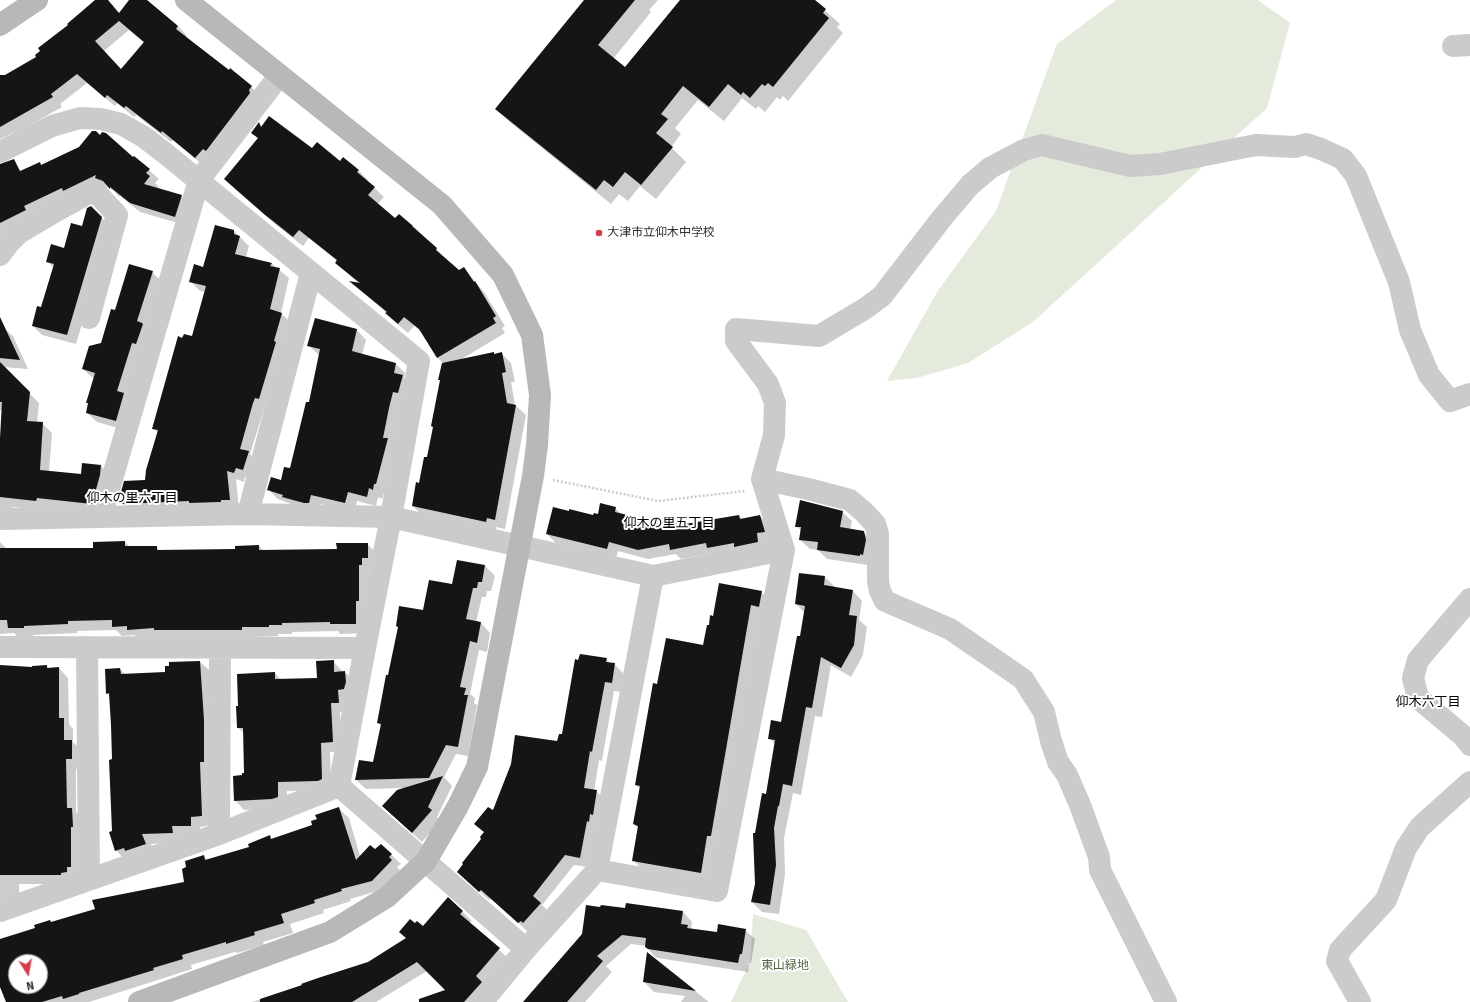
<!DOCTYPE html>
<html>
<head>
<meta charset="utf-8">
<style>
	body { margin:0 }
	#map { position:relative; width:1470px; height:1002px; overflow:hidden; background:#fff; font-family:Signika,sans-serif }
	canvas { display:block }
	.north { position:absolute; left:8px; top:954px; width:40px; height:40px; box-sizing:border-box; background:#fff; border:1px solid #ababab; border-radius:50%; rotate:169deg; font-size:11px; font-weight:700; line-height:16px; text-align:center; color:#2e2e2e }
	.north::after { content:''; display:block; margin:auto; width:14px; height:18px; background:#db3a48; clip-path:polygon(50% 0,100% 100%,50% 72%,0 100%) }
</style>
</head>
<body>
<div id="map">
<canvas width="1470" height="1002"></canvas>
<div class="north">N</div>
</div>
<script>
const c = document.querySelector('canvas').getContext('2d');
c.lineJoin = 'round';
function paint(path, color) {
  c.fillStyle = color;
  c.fill(path, 'evenodd');
}
function shape(rows) {
  const path = new Path2D();
  for (const r of rows) {
    path.moveTo(r[0], r[1]);
    for (let i = 2; i < r.length; i += 2) path.lineTo(r[i], r[i + 1]);
  }
  return path;
}
function strokePath(path, color, width, dash) {
  c.strokeStyle = color;
  c.lineWidth = width;
  c.lineCap = dash ? 'butt' : 'round';
  c.setLineDash(dash || []);
  c.stroke(path);
}
function label(font, color, halo, rows, align = 'center') {
  c.font = font + ' Signika,"Noto Sans JP",sans-serif';
  c.lineWidth = 4;
  c.setLineDash([]);
  c.textBaseline = 'middle';
  c.strokeStyle = halo;
  c.fillStyle = color;
  for (const [text, x, y, turn = 0] of rows) {
    c.save();
    c.translate(x, y);
    c.rotate((+turn || 0) * Math.PI / 180);
    c.textAlign = isNaN(turn) ? turn : align;
    if (halo) c.strokeText(text, 0, 0);
    c.fillText(text, 0, 0);
    c.restore();
  }
}
paint(shape([
	[1116,0,1258,0,1290,23,1267,108,1033,322,968,363,917,378,887,381,937,292,996,211,1057,44],
	[753,914,806,930,848,1002,731,1002,750,962]
]), '#e4ebdd');
paint(shape([
	[96,0,107,0,119,14,130,0,147,0,178,26,187,36,186,38,251,87,261,96,205,167,173,140,171,142,136,115,134,117,117,103,115,106,87,83,60,104,62,107,14,134,13,133,0,139,0,81,38,57],
	[129,30,144,43,121,70,104,51],
	[585,0,658,0,649,10,651,12,613,59,625,69,682,0,813,0,840,24,837,27,843,33,788,101,783,96,780,100,777,97,765,112,758,106,756,109,742,98,724,121,698,100,675,128,681,134,671,147,686,162,656,199,640,186,628,201,619,194,611,204,511,123,496,109],
	[259,124,262,127,358,170,368,180,367,181,384,197,377,205,395,220,399,215,413,226,459,272,464,268,484,292,505,326,502,328,505,333,460,360,502,354,511,363,515,382,511,382,515,405,526,415,505,529,496,527,496,531,422,515,413,506,427,458,434,428,432,426,441,381,439,379,443,363,438,358,422,332,414,326,408,333,396,323,387,313,352,283,360,285,336,263,337,261,309,238,303,246,275,224,234,188,259,139,252,133],
	[134,157,159,179,155,183,159,187,157,188,181,196,191,205,185,225,140,212,120,196,119,197,113,190,106,187,0,242,0,180,19,170,21,172,40,163,42,166,133,159],
	[101,217,111,228,76,344,42,335,33,326,42,308,54,268,47,261,65,249,83,227],
	[234,231,249,246,246,257,272,264,289,278,281,313,291,323,250,454,258,462,253,479,245,477,244,482,236,479,239,509,133,513,123,504,120,499,145,481,158,433,153,428,183,339,192,337,205,292,200,291,190,281,204,268],
	[152,272,162,282,125,430,97,422,87,413,89,404,87,403,94,379,83,369,102,344,115,311],
	[315,320,357,330,366,340,362,355,396,364,405,373,404,378,412,386,385,493,384,493,382,499,378,497,376,506,357,501,355,512,320,504,318,512,293,506,291,504,278,499,268,489,281,481,290,469,309,403,320,356,308,345],
	[0,327,3,327,13,336,28,369,3,367,39,403,37,423,42,423,52,433,49,472,82,475,101,466,110,475,101,513,46,510,12,507,11,515,0,514,0,456,3,410,0,410],
	[615,508,622,515,635,518,640,523,659,527,678,524,680,526,739,516,742,519,760,516,769,526,774,542,718,558,713,553,681,559,676,554,648,559,618,551,616,558,556,543,547,534],
	[842,512,852,521,850,530,863,532,873,541,868,565,827,559,818,550,810,549,800,540,802,531,796,526],
	[0,542,7,549,94,549,125,542,130,547,157,547,160,551,236,550,259,546,264,551,338,550,367,544,377,553,371,574,368,574,369,610,365,633,340,634,338,631,292,632,292,634,278,634,278,636,251,637,251,639,138,639,134,635,122,636,116,630,77,631,77,633,33,635,33,637,18,637,14,633,0,634],
	[458,561,485,566,495,576,491,591,487,591,486,597,482,597,476,622,481,623,490,633,487,652,479,650,470,694,475,698,474,703,477,705,468,756,456,754,444,777,452,786,437,817,441,820,422,842,383,806,404,788,366,789,356,780,373,763,381,726,378,722,389,676,399,628,397,626,424,611,452,585],
	[825,577,834,586,834,588,853,591,862,601,859,620,867,627,863,655,851,677,831,665,822,717,815,716,801,795,793,793,784,838,785,875,779,914,762,912,752,902,756,884,756,834,766,795,775,744,769,738,782,723,801,638,805,613,796,604],
	[761,592,771,602,710,882,643,870,633,860,639,829,634,824,640,789,636,785,658,686,704,646,714,617],
	[606,659,611,664,614,664,624,674,621,692,614,691,602,761,599,760,594,791,596,791,606,801,589,867,574,865,542,905,550,913,528,932,491,898,489,900,468,881,485,833,475,824,493,812,558,742],
	[333,661,342,671,342,672,345,672,354,682,348,712,340,712,341,751,330,752,331,788,328,790,287,791,287,806,282,808,244,810,235,800,243,776,245,774,244,733,238,728,275,673,281,680,318,679],
	[200,662,210,671,211,825,200,827,200,835,181,835,182,842,151,844,155,853,125,860,116,850,113,831,113,760,110,697,107,693,120,669,125,674,166,673,170,667,170,663],
	[0,666,33,668,47,666,49,669,59,668,68,678,69,724,73,729,73,742,81,750,81,768,76,769,76,812,82,818,80,876,70,884,19,884,19,901,0,907],
	[339,809,349,818,360,856,375,851,381,845,401,864,397,867,400,870,381,890,350,899,351,901,323,910,324,913,290,924,293,933,263,942,264,945,237,953,235,952,191,965,192,969,89,1002,7,1002,0,986,0,940,185,883,203,856,208,860,250,847,269,837,272,839,314,826],
	[16,962,40,962,40,986,16,986],
	[626,909,683,912,692,922,691,930,718,933,745,930,755,939,751,963,749,963,748,972,658,958,655,957,646,946,631,944,606,966,612,972,585,1002,523,1002,583,934],
	[462,911,472,921,469,923,508,958,482,1002,459,1002,427,971,376,1002,252,1002,303,986,368,963,423,927],
	[648,954,709,1002,681,1002,685,996,654,992,644,982]
]), '#0003');
paint(shape([
	[95,0,108,0,119,13,129,0,147,0,178,26,176,29,229,70,230,68,252,86,249,90,250,93,206,151,203,149,195,158,162,131,161,133,126,106,124,108,107,95,105,98,77,74,51,94,53,97,0,127,0,75,5,75,36,57,35,55,40,51,38,48,68,25,67,24],
	[119,21,144,42,121,69,95,41],
	[584,0,635,0,598,45,625,67,680,0,815,0,826,9,823,13,829,18,773,87,768,83,765,86,762,84,750,98,743,92,741,95,728,84,709,107,683,86,661,114,668,119,656,133,673,147,641,185,625,172,613,187,604,180,596,190,495,109],
	[269,116,312,148,317,142,340,161,343,157,359,170,357,172,375,187,368,195,395,218,399,214,413,226,412,226,437,248,436,250,459,270,464,267,474,282,475,281,496,316,493,318,496,323,437,358,419,329,404,317,398,324,385,313,387,312,349,281,360,283,335,263,337,260,299,230,293,237,264,214,224,179,258,138,251,133,259,122,261,127],
	[92,131,96,131,100,135,102,132,106,133,133,157,134,156,150,169,146,173,150,176,144,184,182,195,175,217,130,203,110,187,110,189,103,181,95,178,96,175,63,191,62,188,24,206,26,210,0,223,0,164,14,159,20,171,40,162,41,165,79,147],
	[91,206,102,217,67,335,32,326,37,306,41,307,54,264,46,262,51,244,64,248,71,223,82,226,87,208],
	[215,225,234,230,234,234,240,236,235,254,272,263,270,266,280,268,270,309,282,313,274,341,276,342,259,399,255,398,253,403,240,449,249,451,243,470,236,468,234,473,227,471,230,500,221,500,221,502,220,502,189,503,189,501,122,504,122,499,119,499,124,481,145,480,146,470,158,430,152,429,178,336,182,338,184,334,192,336,206,286,189,282,194,264,203,267],
	[129,264,153,271,137,321,142,323,143,324,136,344,132,343,117,391,124,393,116,421,86,413,88,403,86,403,95,373,82,369,89,346,101,343,111,309,115,310],
	[0,317,20,360,0,358],
	[315,318,357,329,352,351,396,363,394,373,403,375,398,393,393,392,389,408,383,438,388,438,376,484,374,484,373,490,369,488,367,497,348,492,345,503,311,495,309,503,304,503,282,497,283,495,267,490,271,477,281,480,284,467,290,468,306,402,309,402,320,349,307,346],
	[494,352,494,354,502,352,506,372,502,373,507,403,516,405,495,520,487,518,486,522,412,506,416,482,419,483,424,457,427,457,433,427,431,426,440,380,438,380,442,363],
	[0,362,30,392,27,421,43,422,40,470,81,474,82,463,101,465,100,475,92,504,37,498,36,501,0,497,0,438,2,402,0,402],
	[800,500,843,511,840,527,864,531,866,540,863,555,860,554,860,556,817,550,818,542,799,540,801,527,795,527],
	[600,503,616,507,615,512,636,517,635,521,659,526,678,522,679,525,739,515,740,519,760,515,765,532,757,533,758,542,734,547,734,543,707,548,706,543,670,550,669,544,638,550,609,542,607,549,546,534,553,507,569,511,569,509,593,515,594,513,598,514],
	[125,541,125,546,157,546,157,550,235,549,235,546,259,545,259,550,337,549,336,543,368,543,368,558,362,558,362,565,359,565,359,601,356,601,356,624,330,624,330,622,282,623,282,625,269,625,269,627,242,627,242,630,154,630,154,628,127,630,127,626,112,627,112,620,68,621,68,624,24,626,24,628,8,628,7,620,0,620,0,548,93,548,93,542],
	[457,560,485,565,482,582,478,582,477,588,473,588,466,619,481,622,477,643,470,641,460,687,466,688,464,695,468,695,458,747,446,745,429,778,355,780,359,760,373,762,381,724,377,723,386,675,388,675,398,627,396,626,399,606,423,610,429,580,452,584],
	[799,573,825,576,824,585,853,590,849,615,857,616,854,645,841,668,821,657,812,708,806,707,792,786,783,784,779,806,778,806,774,828,776,865,770,905,751,902,755,884,753,833,755,833,762,793,766,794,775,740,768,739,771,720,781,722,797,636,800,636,805,606,795,604],
	[719,583,762,591,759,607,751,605,711,836,707,836,701,873,632,861,638,826,633,824,640,786,635,785,653,683,657,684,666,638,703,645,707,625,709,625,710,615,713,616],
	[580,654,607,658,606,662,615,663,612,683,605,682,592,752,590,751,584,788,597,790,593,815,590,814,589,822,587,821,580,858,565,855,533,896,541,903,523,923,521,921,518,923,481,890,479,892,457,872,463,864,462,863,481,839,480,837,484,832,474,824,488,807,493,810,511,764,515,735,557,741,559,734,562,734,575,659,578,660],
	[334,660,334,672,345,671,346,682,344,689,338,690,339,703,331,703,333,742,321,743,322,779,318,781,278,782,278,797,272,799,234,801,233,776,242,775,242,773,244,773,243,728,237,728,236,706,238,706,237,674,275,672,275,679,317,678,316,661],
	[200,661,204,720,204,762,200,762,202,816,191,817,191,826,172,826,173,833,142,834,146,844,125,851,124,848,115,851,109,832,112,831,109,760,112,759,111,725,109,693,106,694,105,669,120,668,121,674,165,672,165,666,169,666,169,662],
	[0,665,32,667,32,666,47,665,47,668,59,667,59,718,64,718,64,740,72,740,72,759,66,759,67,808,72,808,73,827,71,827,71,867,67,867,67,872,61,873,61,875,0,875],
	[443,776,428,807,432,810,412,833,382,806,397,790],
	[339,807,356,860,370,845,375,849,381,844,392,854,389,857,392,860,372,881,341,889,342,891,314,900,315,903,281,914,284,923,254,932,255,935,226,944,226,942,182,955,183,959,153,968,154,970,79,993,79,994,63,999,62,996,42,1002,6,1002,0,987,0,939,35,928,34,925,50,920,51,922,95,909,92,900,184,882,182,869,186,867,185,861,204,855,205,860,249,847,248,844,270,835,271,839,312,825,311,821,317,819,315,815],
	[16,962,40,962,40,986,16,986],
	[448,897,463,911,460,914,500,948,476,976,482,982,464,1002,419,1002,419,999,445,990,417,962,352,1002,260,1002,260,999,302,985,301,984,318,978,368,962,406,938,399,932,410,919,415,923,417,921,423,926],
	[626,903,683,911,681,924,688,925,687,928,717,932,718,924,746,929,742,954,740,954,738,963,648,949,645,947,646,938,622,935,597,956,603,961,567,1002,523,1002,582,934,586,905,600,907,601,905,625,908],
	[647,952,696,991,643,982]
]), '#151515');
strokePath(shape([
	[553,480,658,501,745,491]
]), '#cbcbcb', 2.5, [2, 2]);
strokePath(shape([
	[1453,46,1470,45],
	[0,152,52,126,80,118,101,119,121,124,144,137,166,154,419,361,391,517,365,648,339,786],
	[0,255,9,243,19,233,56,211,94,190,117,215,89,318],
	[762,479,784,550],
	[248,514,311,273],
	[101,517,199,180,279,76],
	[0,519,248,514,391,517,653,576,784,550,717,891,597,870],
	[1470,599,1418,660,1413,678,1418,698,1462,735,1470,745],
	[0,647,365,648],
	[87,647,89,879],
	[339,786,526,949],
	[219,834,220,648],
	[0,911,219,834,339,786],
	[482,1002,526,949,597,870,653,576],
	[1166,1002,1100,870,1099,857,1080,805,1067,775,1058,762,1051,741,1044,712,1023,679,950,629,885,601,880,591,878,581,878,534,875,524,865,513,850,500,808,489,762,479,774,435,775,403,768,384,736,341,736,329,819,336,866,308,882,296,942,218,970,185,990,168,1024,150,1042,145,1130,166,1160,164,1256,145,1295,147,1306,144,1321,149,1343,159,1356,176,1399,282,1410,330,1429,375,1450,401,1470,394],
	[1360,1002,1337,961,1340,950,1386,900,1406,848,1420,827,1470,782]
]), '#cbcbcb', 22);
strokePath(shape([
	[0,25,37,0],
	[139,1002,330,932,387,897,426,861,458,806,477,767,533,476,537,445,540,395,532,335,503,275,442,205,186,0]
]), '#b8b8b8', 22);
for (const [x, y, r, color] of [
	[599,233,4,"#db3a48"]
]) {
  const dot = new Path2D();
  dot.arc(x, y, r, 0, 2 * Math.PI);
  c.fillStyle = color;
  c.fill(dot);
  strokePath(dot, '#fff', 1.5);
}
label('12px', '#2e2e2e', '#fff', [
	["大津市立仰木中学校",607,233]
], 'left');
label('12px', '#52673e', '#fff', [
	["東山緑地",785,966]
]);
label('13px', '#000', '#fff', [
	["仰木の里六丁目",132,499],
	["仰木の里五丁目",669,524],
	["仰木六丁目",1428,703]
]);
</script>
</body>
</html>
